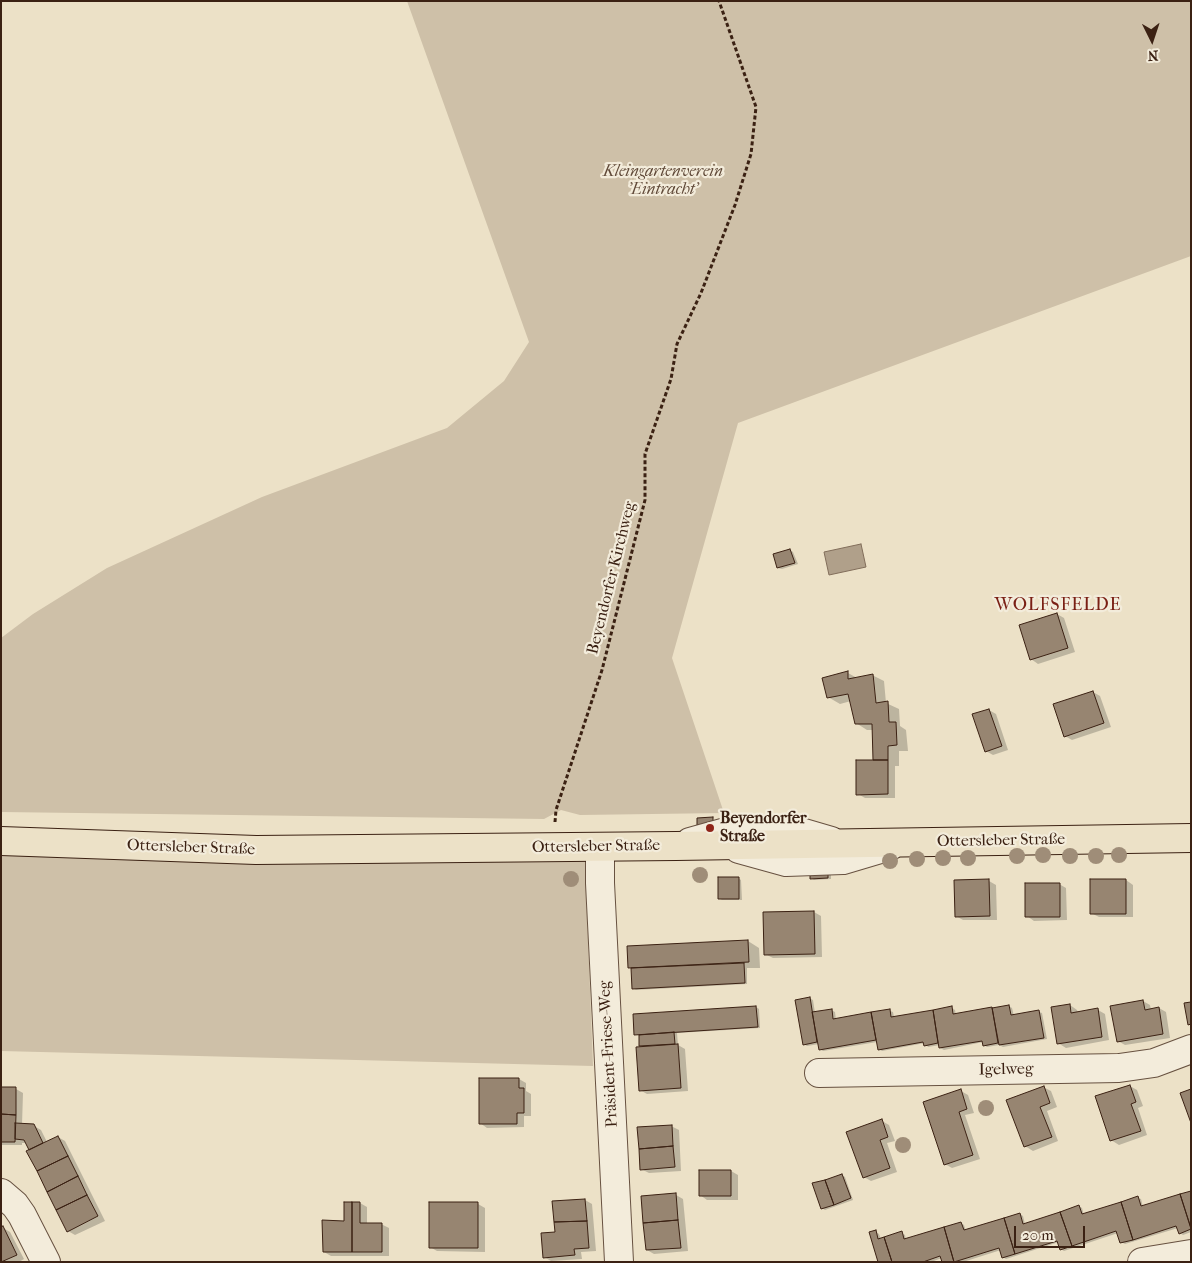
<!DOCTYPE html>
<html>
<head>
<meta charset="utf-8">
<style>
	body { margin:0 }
	#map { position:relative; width:1192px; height:1263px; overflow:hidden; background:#ece1c7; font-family:"IM FELL French Canon",serif }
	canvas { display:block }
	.frame { position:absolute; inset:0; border:2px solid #3b2113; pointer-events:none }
	.north { position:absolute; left:1127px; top:15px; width:50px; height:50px; -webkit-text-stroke:4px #f3ecdb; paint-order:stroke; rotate:176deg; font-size:14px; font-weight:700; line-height:20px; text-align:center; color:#3b2113 }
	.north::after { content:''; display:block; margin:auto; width:18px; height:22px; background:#3b2113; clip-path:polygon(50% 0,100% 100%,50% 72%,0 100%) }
	.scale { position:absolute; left:1014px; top:1226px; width:71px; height:22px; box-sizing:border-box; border:2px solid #3b2113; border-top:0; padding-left:6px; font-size:15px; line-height:18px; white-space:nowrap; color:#3b2113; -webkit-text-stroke:4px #f3ecdb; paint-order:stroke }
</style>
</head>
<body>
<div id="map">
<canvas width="1192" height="1263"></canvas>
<div class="frame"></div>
<div class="north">N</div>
<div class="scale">20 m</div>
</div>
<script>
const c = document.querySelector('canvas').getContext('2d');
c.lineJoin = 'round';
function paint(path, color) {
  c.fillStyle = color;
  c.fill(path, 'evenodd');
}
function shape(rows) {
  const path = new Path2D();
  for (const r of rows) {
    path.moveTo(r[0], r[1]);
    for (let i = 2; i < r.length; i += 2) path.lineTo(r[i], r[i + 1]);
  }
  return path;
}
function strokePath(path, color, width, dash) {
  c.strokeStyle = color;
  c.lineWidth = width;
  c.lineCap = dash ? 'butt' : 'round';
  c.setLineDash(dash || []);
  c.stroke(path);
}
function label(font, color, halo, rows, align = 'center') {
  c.font = font + ' "IM FELL French Canon",serif';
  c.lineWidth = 4.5;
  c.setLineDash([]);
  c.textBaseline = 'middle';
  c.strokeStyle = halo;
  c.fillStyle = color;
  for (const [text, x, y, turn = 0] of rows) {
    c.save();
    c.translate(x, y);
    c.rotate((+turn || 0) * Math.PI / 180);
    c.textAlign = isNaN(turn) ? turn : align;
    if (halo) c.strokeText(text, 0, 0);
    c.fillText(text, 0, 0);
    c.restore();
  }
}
paint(shape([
	[407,1,1191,1,1191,256,738,423,672,658,724,813,580,815,561,810,544,819,1,812,1,638,33,614,107,568,262,497,447,428,504,381,529,342],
	[1,853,585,860,593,1066,1,1051]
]), '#cec0a8');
const water = shape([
	[861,544,866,567,829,575,824,552,861,544]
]);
paint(water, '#b0a08a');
strokePath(water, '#816d5a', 1);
paint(shape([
	[790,550,793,552,798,564,782,569,778,568],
	[1057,614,1064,618,1075,652,1038,664,1031,659],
	[848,673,857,678,872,675,884,681,886,703,899,709,900,726,906,730,908,751,899,751,899,766,895,766,895,798,865,798,858,794,874,761,873,730,867,730,856,723,851,701,840,704,828,697],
	[1093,692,1100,696,1111,727,1072,740,1065,736],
	[989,710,996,714,1008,750,993,755,986,751],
	[831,874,831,879,814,880,811,878],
	[738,878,741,880,742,900,722,900,719,898],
	[1126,880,1133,885,1133,917,1099,917,1091,913],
	[989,881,996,885,997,920,963,920,956,916],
	[1059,884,1066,888,1067,920,1034,921,1027,916],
	[814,912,821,916,822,957,773,958,765,954,765,913],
	[748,941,759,948,760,968,747,968,747,984,636,990,633,988,632,969,629,967],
	[809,998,813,1000,815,1013,831,1010,835,1012,836,1020,890,1011,893,1012,894,1017,952,1008,955,1010,956,1015,1009,1006,1012,1008,1014,1016,1039,1012,1042,1013,1047,1039,1003,1047,999,1045,987,1047,984,1045,983,1042,944,1050,940,1048,940,1045,928,1047,925,1043,882,1051,879,1049,877,1042,823,1051,820,1049,819,1044,807,1046,804,1044],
	[1143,1001,1150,1005,1151,1010,1159,1008,1166,1012,1170,1038,1125,1045,1118,1041],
	[1070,1005,1077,1010,1078,1013,1098,1010,1105,1014,1109,1040,1066,1048,1058,1043],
	[756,1007,759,1009,760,1028,677,1033,678,1045,685,1049,688,1091,647,1094,640,1090,640,1036,636,1034],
	[519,1079,526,1083,526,1091,531,1094,531,1116,524,1116,524,1127,487,1128,480,1123],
	[1130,1086,1137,1090,1143,1106,1138,1108,1147,1135,1119,1145,1111,1140],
	[1043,1087,1051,1091,1057,1107,1047,1111,1058,1141,1033,1151,1025,1146],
	[1,1088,16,1089,23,1093,22,1125,34,1126,41,1130,47,1142,58,1137,65,1141,105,1221,75,1235,68,1231,27,1143,22,1143,22,1145,1,1145],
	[961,1091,968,1095,974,1113,965,1115,980,1159,952,1168,945,1164],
	[882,1121,889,1125,895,1141,887,1143,897,1172,871,1181,864,1177],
	[671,1126,679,1130,681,1171,649,1173,641,1169],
	[731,1171,738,1175,738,1200,707,1200,700,1195],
	[842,1175,845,1177,853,1200,825,1210,822,1208],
	[1191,1192,1191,1232,1183,1235,1180,1233,1178,1228,1125,1244,1121,1242,1118,1233,1064,1251,1061,1249,1059,1242,1006,1259,1003,1257,1001,1250,963,1262,943,1262,942,1258,931,1262,879,1262,876,1232,879,1234,881,1239,902,1233,905,1235,906,1240,961,1223,964,1225,966,1231,1020,1214,1023,1216,1025,1224,1079,1206,1082,1208,1084,1215,1138,1198,1141,1199,1143,1207],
	[676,1195,683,1199,688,1251,654,1254,647,1250],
	[585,1200,592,1204,596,1251,581,1252,582,1259,551,1261,544,1257,556,1233],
	[360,1203,367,1207,367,1224,381,1224,389,1228,389,1256,331,1256,324,1252],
	[478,1204,485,1208,485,1252,437,1251,430,1247],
	[3,1228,10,1232,24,1259,19,1262,1,1262]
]), '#0003');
const building = shape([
	[790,549,795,563,777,568,773,554,790,549],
	[1057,613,1068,648,1030,660,1019,625,1057,613],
	[848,671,848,679,873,674,876,703,888,701,889,722,896,722,897,745,888,746,888,760,873,760,872,724,855,724,848,694,827,698,822,678,848,671],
	[1093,691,1104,723,1064,737,1053,704,1093,691],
	[989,709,1002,746,985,752,972,714,989,709],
	[856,760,888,760,888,794,856,795,856,760],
	[713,817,713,825,697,825,697,818,713,817],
	[828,870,828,878,810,879,810,871,828,870],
	[718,877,739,877,739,899,718,899,718,877],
	[989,879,990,916,955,917,954,880,989,879],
	[1090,879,1126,879,1126,914,1090,914,1090,879],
	[1025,883,1060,883,1060,917,1025,917,1025,883],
	[814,911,815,954,764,955,763,912,814,911],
	[748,940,749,962,628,968,627,946,748,940],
	[744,963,745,983,632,989,631,968,744,963],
	[810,997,817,1042,803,1045,795,1000,810,997],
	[1143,1000,1145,1010,1159,1007,1163,1034,1117,1042,1110,1006,1143,1000],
	[1191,1002,1191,1024,1188,1025,1184,1003,1191,1002],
	[1070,1004,1071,1013,1098,1008,1102,1037,1057,1044,1051,1007,1070,1004],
	[1009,1005,1011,1015,1039,1010,1044,1038,999,1045,992,1008,1009,1005],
	[756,1006,758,1027,634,1035,633,1014,756,1006],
	[952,1006,953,1014,992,1007,998,1043,983,1046,982,1041,939,1048,933,1010,952,1006],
	[832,1009,833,1019,871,1012,876,1040,819,1050,812,1012,832,1009],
	[890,1009,891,1017,933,1010,938,1043,924,1046,923,1042,878,1050,871,1012,890,1009],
	[674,1032,675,1044,639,1046,639,1035,674,1032],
	[678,1044,681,1088,639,1091,636,1047,678,1044],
	[479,1078,519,1078,519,1088,524,1088,524,1113,517,1113,517,1124,479,1124,479,1078],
	[1130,1085,1136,1102,1131,1104,1141,1131,1110,1141,1095,1096,1130,1085],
	[1044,1086,1050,1103,1040,1107,1052,1137,1024,1147,1006,1100,1044,1086],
	[1,1087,16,1087,16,1115,1,1114,1,1087],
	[961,1089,967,1109,959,1112,973,1155,944,1165,923,1102,961,1089],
	[1191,1089,1191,1123,1180,1093,1191,1089],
	[1,1114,16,1115,15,1142,1,1142,1,1114],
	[882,1119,888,1137,880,1140,890,1168,863,1178,846,1132,882,1119],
	[15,1123,34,1124,43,1143,29,1150,24,1140,15,1139,15,1123],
	[672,1125,673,1146,639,1149,637,1127,672,1125],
	[58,1136,68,1156,37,1171,26,1151,58,1136],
	[673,1146,675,1167,640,1170,639,1149,673,1146],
	[68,1156,78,1176,47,1192,37,1171,68,1156],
	[699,1170,731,1170,731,1196,699,1196,699,1170],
	[842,1174,851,1198,834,1205,825,1180,842,1174],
	[78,1176,87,1195,56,1210,47,1192,78,1176],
	[825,1180,834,1205,821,1209,812,1183,825,1180],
	[1191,1191,1191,1228,1180,1194,1191,1191],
	[676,1193,678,1220,643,1223,641,1196,676,1193],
	[1180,1194,1191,1229,1179,1234,1176,1226,1133,1240,1121,1202,1138,1196,1141,1206,1180,1194],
	[87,1195,98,1216,67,1232,56,1210,87,1195],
	[585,1199,587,1221,554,1222,552,1201,585,1199],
	[344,1202,352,1202,352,1252,323,1252,322,1220,344,1221,344,1202],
	[352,1202,360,1202,360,1223,382,1223,382,1252,352,1252,352,1202],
	[429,1202,478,1202,478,1248,429,1248,429,1202],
	[1121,1202,1133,1240,1120,1243,1116,1231,1072,1246,1060,1212,1079,1205,1082,1214,1121,1202],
	[1060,1212,1072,1246,1060,1250,1057,1241,1015,1254,1004,1218,1020,1213,1023,1224,1060,1212],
	[1004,1218,1015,1254,1002,1258,999,1248,954,1262,944,1227,961,1222,964,1230,1004,1218],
	[678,1220,681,1248,646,1250,643,1223,678,1220],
	[587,1221,589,1248,574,1249,575,1255,543,1258,541,1233,555,1232,554,1222,587,1221],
	[3,1226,17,1255,1,1262,1,1227,3,1226],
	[944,1227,954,1262,942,1262,940,1256,923,1262,892,1262,884,1237,902,1231,904,1239,944,1227],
	[876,1230,878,1239,884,1237,892,1262,878,1262,869,1232,876,1230]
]);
paint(building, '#978571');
strokePath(building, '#3b2113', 1);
const minor = shape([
	[690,842,733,830,790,829,831,841],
	[600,847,600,883,619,1262],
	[739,849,786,862,843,860,890,846],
	[819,1073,1119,1068,1154,1063,1191,1049],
	[1,1193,15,1205,22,1215,46,1262],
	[1142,1262,1191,1254]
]);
const major = shape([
	[1,841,256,850,676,846,1191,838]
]);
strokePath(minor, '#675140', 30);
strokePath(major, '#3b2113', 30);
strokePath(shape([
	[555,822,556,810,602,670,645,500,645,454,671,379,677,344,701,293,735,205,751,154,756,107,719,1]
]), '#3b2113', 3, [4, 2.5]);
strokePath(minor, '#f3ecdb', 28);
strokePath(major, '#ece1c7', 28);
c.fillStyle = '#9f8d78';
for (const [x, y] of [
	[1043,855],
	[1119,855],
	[1017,856],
	[1070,856],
	[1096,856],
	[943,858],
	[968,858],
	[917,859],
	[890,861],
	[700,875],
	[571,879],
	[986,1108],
	[903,1145]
]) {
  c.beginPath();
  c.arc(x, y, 8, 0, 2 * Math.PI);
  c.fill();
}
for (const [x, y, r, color] of [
	[710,828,5,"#8f2418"]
]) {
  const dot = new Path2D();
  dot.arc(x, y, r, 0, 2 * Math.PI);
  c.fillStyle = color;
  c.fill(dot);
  strokePath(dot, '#f3ecdb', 2);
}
label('italic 16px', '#604938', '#f3ecdb', [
	["Kleingartenverein",663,172],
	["'Eintracht'",663,190]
]);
label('16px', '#3b2113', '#f3ecdb', [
	["Beyendorfer Kirchweg",612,578,-76],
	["Ottersleber Straße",1001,841,-1],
	["Ottersleber Straße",596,847,-1],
	["Ottersleber Straße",191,848,2],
	["Präsident-Friese-Weg",609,1054,-93],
	["Igelweg",1006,1070,-1]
]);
label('bold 16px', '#3b2113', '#f3ecdb', [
	["Beyendorfer",720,819],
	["Straße",720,837]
], 'left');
c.letterSpacing = '1px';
label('18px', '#7a1f14', '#f3ecdb', [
	["WOLFSFELDE",1058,606]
]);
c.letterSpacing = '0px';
</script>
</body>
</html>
